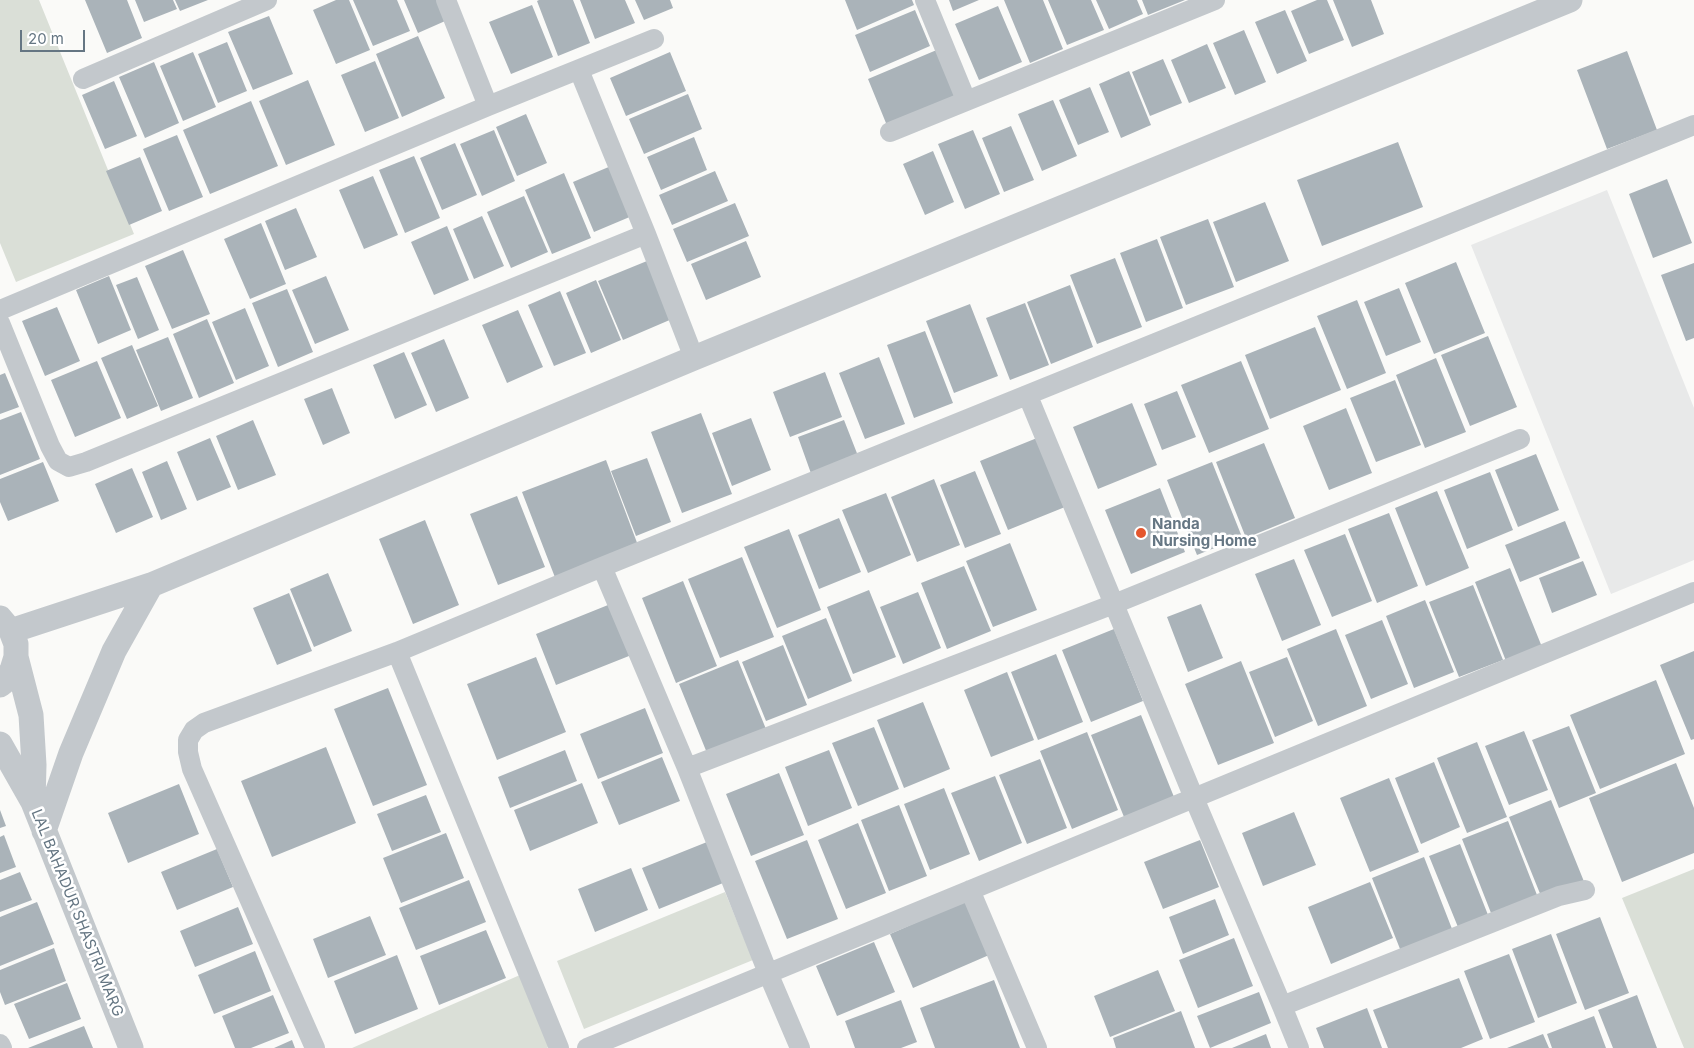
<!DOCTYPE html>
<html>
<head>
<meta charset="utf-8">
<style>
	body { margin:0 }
	#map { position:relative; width:1694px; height:1048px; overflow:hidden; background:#fafaf8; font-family:Inter,sans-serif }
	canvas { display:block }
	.scale { position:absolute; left:20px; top:30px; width:65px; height:22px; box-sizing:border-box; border:2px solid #657683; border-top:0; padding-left:6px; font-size:15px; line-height:18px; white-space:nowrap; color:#657683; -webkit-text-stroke:4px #fff; paint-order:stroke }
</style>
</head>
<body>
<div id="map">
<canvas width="1694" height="1048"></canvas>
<div class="scale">20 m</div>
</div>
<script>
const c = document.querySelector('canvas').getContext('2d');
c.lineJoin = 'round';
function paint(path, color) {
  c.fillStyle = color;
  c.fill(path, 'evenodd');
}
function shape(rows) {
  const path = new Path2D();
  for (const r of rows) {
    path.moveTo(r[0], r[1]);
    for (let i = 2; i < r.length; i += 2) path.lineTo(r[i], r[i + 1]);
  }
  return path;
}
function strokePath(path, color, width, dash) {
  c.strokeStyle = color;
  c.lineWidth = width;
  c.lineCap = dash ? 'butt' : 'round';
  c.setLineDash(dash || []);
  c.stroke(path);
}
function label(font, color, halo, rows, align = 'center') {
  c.font = font + ' Inter,sans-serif';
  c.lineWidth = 5;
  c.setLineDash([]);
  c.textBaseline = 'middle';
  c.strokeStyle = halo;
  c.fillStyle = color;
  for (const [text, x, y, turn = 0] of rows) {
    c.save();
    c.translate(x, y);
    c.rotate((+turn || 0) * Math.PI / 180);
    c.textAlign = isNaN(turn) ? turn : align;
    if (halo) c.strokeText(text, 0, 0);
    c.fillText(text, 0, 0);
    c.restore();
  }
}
paint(shape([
	[1607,190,1694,408,1694,560,1611,594,1471,245]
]), '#e8e9e9');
paint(shape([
	[0,0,39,0,134,234,16,282,0,243],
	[1694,869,1694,1048,1684,1048,1622,898],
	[725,892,753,960,584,1029,557,961],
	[520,975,551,1046,547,1048,352,1048]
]), '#dadfd7');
paint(shape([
	[85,0,127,0,142,38,107,53],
	[135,0,173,0,177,9,144,22],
	[175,0,208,0,180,11],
	[336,0,349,0,370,50,336,64,313,10],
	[353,0,397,0,410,31,373,46],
	[404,0,444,0,452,18,418,33],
	[539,0,573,0,590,43,558,56,537,1],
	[580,0,625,0,635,23,595,39],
	[635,0,670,0,673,8,644,20],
	[845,0,912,0,914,5,857,30],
	[949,0,979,0,953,11],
	[1004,0,1043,0,1063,49,1030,63],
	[1048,0,1091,0,1104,30,1067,45],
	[1096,0,1137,0,1143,14,1109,29],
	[1142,0,1185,0,1148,15],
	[1317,0,1327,0,1344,40,1309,54,1291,11],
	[1333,0,1371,0,1384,34,1352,47],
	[532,5,553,57,511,74,489,22],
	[998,6,1022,62,979,80,955,24],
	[915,10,930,46,870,72,855,35],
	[1285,10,1307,61,1277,74,1255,22],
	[269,16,293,74,253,90,228,32],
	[1244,30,1266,82,1235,95,1213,43],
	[418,36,445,98,402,117,376,54],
	[227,42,247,91,218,103,198,54],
	[1207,44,1226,88,1189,103,1171,60],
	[939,49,959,98,888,128,868,79],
	[1627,51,1657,130,1607,149,1577,70],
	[193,52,216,107,183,121,160,66],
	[670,52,686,91,626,116,610,78],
	[1163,59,1182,103,1150,116,1132,72],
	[375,61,399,118,365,132,341,75],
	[154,62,179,123,145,138,119,77],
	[1129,71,1151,125,1121,138,1099,84],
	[308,80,335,145,286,165,259,101],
	[114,81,137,136,105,149,82,95],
	[1090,87,1109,132,1078,145,1059,100],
	[688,94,702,129,644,154,629,119],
	[1053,100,1077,156,1042,171,1018,114],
	[251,101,278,166,210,194,183,130],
	[526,114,547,163,517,176,496,127],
	[1011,126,1034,180,1004,192,982,138],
	[494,130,515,181,482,196,460,144],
	[973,130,1000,194,965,209,938,144],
	[177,135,203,197,169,211,143,149],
	[694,137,707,170,661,190,647,157],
	[1398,142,1423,207,1322,246,1297,180],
	[455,143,477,195,442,210,420,158],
	[933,151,954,202,925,215,903,164],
	[414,156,440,218,405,233,379,170],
	[140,157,162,211,129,225,106,171],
	[611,166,632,216,594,232,573,182],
	[715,171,728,201,672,225,659,195],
	[564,173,591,238,552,254,525,190],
	[373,176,398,235,364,249,339,190],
	[1667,179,1692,243,1653,258,1629,194],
	[524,196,548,252,511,268,487,212],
	[1265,202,1289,261,1236,282,1213,222],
	[735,203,749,236,687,262,673,229],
	[296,208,317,257,285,270,265,221],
	[482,216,504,266,474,279,453,229],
	[1208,219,1234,287,1186,305,1160,237],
	[261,223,286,284,250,299,224,239],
	[447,226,469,280,434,295,411,242],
	[1157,239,1183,308,1146,322,1120,253],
	[746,241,761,277,706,300,691,264],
	[183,250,210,314,172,329,145,266],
	[1115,258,1142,327,1097,344,1070,275],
	[647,261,672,319,623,340,598,281],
	[1456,262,1485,333,1434,354,1405,283],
	[1694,263,1694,338,1686,341,1661,275],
	[109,276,131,330,98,344,76,290],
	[326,276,349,330,315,344,292,290],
	[137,277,159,330,138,339,116,285],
	[596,280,621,340,591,353,566,293],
	[1070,285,1093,347,1051,364,1027,302],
	[1399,288,1421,342,1386,356,1364,302],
	[287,289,313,352,278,367,252,303],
	[560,291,586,353,554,366,528,305],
	[1357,300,1386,373,1347,389,1317,316],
	[1025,303,1049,365,1010,380,986,318],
	[970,304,998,376,954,393,926,321],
	[57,307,80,361,45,376,22,321],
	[245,308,269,366,236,380,212,322],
	[518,310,543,367,507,383,482,325],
	[207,319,234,383,199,398,173,334],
	[1315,327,1341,390,1270,419,1245,355],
	[925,331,953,403,914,418,887,345],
	[1488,336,1517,407,1470,426,1441,355],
	[168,337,193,398,161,411,136,350],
	[444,339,469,398,436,412,411,353],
	[132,345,158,406,127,419,101,358],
	[404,352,427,405,395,419,373,365],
	[879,357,905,424,865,439,839,373],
	[1436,358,1466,432,1425,448,1396,375],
	[97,361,121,418,75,437,51,380],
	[1241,361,1269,429,1209,453,1181,385],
	[825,372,842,417,790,437,773,392],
	[5,373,19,407,0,414,0,375],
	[1395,380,1421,445,1376,462,1350,398],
	[332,388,350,433,323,445,304,399],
	[1177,391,1196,437,1162,450,1144,404],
	[1132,403,1157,465,1098,489,1073,427],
	[1346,408,1372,473,1329,490,1303,426],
	[21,412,40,459,0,475,0,420],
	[701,413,732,494,682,513,651,432],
	[751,418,771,470,732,486,712,433],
	[253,420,276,475,238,490,216,436],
	[844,420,860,461,813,479,798,437],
	[210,438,231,487,197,501,177,452],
	[1037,438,1065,507,1008,530,980,461],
	[1264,443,1295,518,1246,538,1216,462],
	[1536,454,1559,510,1518,527,1495,470],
	[647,458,671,522,636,536,611,471],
	[606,460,639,548,556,580,522,492],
	[167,461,187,509,161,520,142,472],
	[43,462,59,501,8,521,0,502,0,479],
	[1212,462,1242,537,1197,555,1167,480],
	[132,468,153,517,116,533,95,484],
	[975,471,1001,534,965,548,940,485],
	[1490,472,1513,530,1467,549,1444,490],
	[934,479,960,545,917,562,891,497],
	[1160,488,1185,552,1131,574,1105,510],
	[1437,491,1469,568,1426,586,1395,508],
	[886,493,911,555,868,573,842,510],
	[517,496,545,567,498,585,470,514],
	[1389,513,1418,586,1377,603,1348,529],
	[839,518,861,572,819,589,798,535],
	[425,520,459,605,413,624,379,539],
	[1565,521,1580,558,1520,582,1505,545],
	[789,529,821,610,777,628,744,547],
	[1345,534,1372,601,1332,617,1304,550],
	[1010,543,1037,610,993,627,966,561],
	[742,557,774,637,720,658,688,579],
	[1294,559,1321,625,1282,641,1255,574],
	[1583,561,1597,595,1552,613,1539,578],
	[964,566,991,631,947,649,921,583],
	[1510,568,1542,647,1506,661,1475,582],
	[328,573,352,631,314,647,290,589],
	[683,581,717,666,676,683,642,598],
	[1473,585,1503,660,1459,677,1429,602],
	[869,590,896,657,853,674,827,607],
	[918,592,941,648,903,664,880,607],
	[289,593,312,651,277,665,253,608],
	[1425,600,1454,672,1414,688,1386,616],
	[613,603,634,654,556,685,536,634],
	[1201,604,1223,658,1188,672,1167,617],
	[826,618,852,681,808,699,782,636],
	[1382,620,1408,684,1371,699,1345,635],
	[1114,629,1143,701,1091,722,1062,650],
	[1336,629,1367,706,1318,726,1287,649],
	[783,645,807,705,766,721,742,662],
	[1694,651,1694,739,1691,740,1660,665],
	[1056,654,1083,722,1038,740,1011,672],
	[536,657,566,732,497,760,467,684],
	[1287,657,1313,721,1275,737,1249,672],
	[738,660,768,734,709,758,679,684],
	[1241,661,1274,743,1218,765,1185,684],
	[1007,672,1034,740,991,757,964,690],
	[1656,680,1685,754,1600,789,1570,715],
	[388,688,427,785,373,806,334,709],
	[923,702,950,769,904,788,877,720],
	[645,708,663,753,598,779,580,734],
	[1141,715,1174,797,1124,817,1091,735],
	[1569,726,1596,793,1559,808,1532,740],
	[874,727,899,789,858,806,832,743],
	[1524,731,1548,790,1509,805,1485,746],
	[1087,732,1118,810,1072,829,1040,751],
	[1477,742,1507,817,1467,833,1437,758],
	[326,747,356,823,272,857,241,781],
	[565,750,577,781,510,808,498,777],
	[829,750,852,808,808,826,785,767],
	[662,757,680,801,619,825,601,782],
	[1040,759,1067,828,1027,844,999,775],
	[1434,762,1460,827,1421,844,1395,778],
	[1676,763,1694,808,1694,853,1622,882,1589,798],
	[779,773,804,835,751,856,726,794],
	[995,776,1022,843,979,861,951,793],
	[1389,778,1419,852,1370,872,1340,798],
	[582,783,598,823,530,851,514,810],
	[179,784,199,834,128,863,108,813],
	[944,788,970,854,930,870,904,804],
	[426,795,441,832,392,851,377,814],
	[1551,800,1585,884,1543,901,1509,817],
	[899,805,927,876,889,891,861,820],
	[0,810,6,826,0,828],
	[1294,812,1316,865,1263,886,1242,833],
	[1508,821,1537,895,1491,913,1462,839],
	[858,823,886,893,846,909,818,840],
	[446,833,464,878,401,903,383,858],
	[4,835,16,867,0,873,0,837],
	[807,840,838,919,787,939,755,861],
	[1200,840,1219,887,1163,909,1144,862],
	[707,842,723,883,659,909,642,868],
	[1460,844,1490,920,1460,932,1429,856],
	[217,849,233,887,177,910,161,872],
	[1424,857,1454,934,1402,954,1372,878],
	[631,868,648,910,595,932,578,889],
	[20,872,32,900,0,912,0,880],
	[469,880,486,922,416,950,399,908],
	[1370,882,1393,938,1331,964,1308,907],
	[972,898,996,952,913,988,890,934],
	[1215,899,1229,935,1183,954,1169,917],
	[37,902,54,944,0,966,0,917],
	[238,907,253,944,195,967,180,931],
	[370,916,386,955,328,978,313,939],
	[1600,917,1629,993,1585,1010,1556,934],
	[486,930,506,978,439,1005,420,956],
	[1551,934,1577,1003,1538,1018,1512,949],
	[1234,938,1253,986,1198,1008,1179,960],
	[874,942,895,992,837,1016,816,966],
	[54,948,66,981,5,1005,0,992,0,970],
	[255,951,271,991,214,1014,198,975],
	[1509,954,1535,1022,1490,1039,1464,971],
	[397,955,418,1009,355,1034,334,981],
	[1158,970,1175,1011,1110,1037,1094,996],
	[1459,978,1483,1039,1461,1048,1388,1048,1373,1010],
	[994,980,1020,1048,935,1048,920,1008],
	[67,983,81,1019,29,1039,14,1004],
	[1259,992,1271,1023,1210,1048,1197,1016],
	[273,995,289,1033,251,1048,235,1048,222,1016],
	[1637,995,1657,1048,1613,1048,1598,1010],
	[901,1000,917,1042,901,1048,855,1048,845,1021],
	[1367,1008,1382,1048,1324,1048,1316,1028],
	[1181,1011,1195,1048,1116,1048,1113,1038],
	[1594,1016,1606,1048,1552,1048,1547,1034],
	[84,1026,93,1048,28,1048],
	[1266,1034,1271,1048,1232,1048],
	[1543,1034,1549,1048,1507,1048],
	[292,1040,295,1048,274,1048]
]), '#aab3b9');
strokePath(shape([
	[446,0,488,106],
	[925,0,966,100],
	[579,70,646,234,694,358],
	[83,79,267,0],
	[890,132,1215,0],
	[0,310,488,106,654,39],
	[0,323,50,446,58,461,69,467,86,462,646,234],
	[1028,396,1194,798,1282,1006,1299,1048],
	[602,567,687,768,768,973,800,1048],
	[397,652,559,1048],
	[687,768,1114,604,1520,439],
	[970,890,1037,1048],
	[1282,1006,1559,896,1585,890],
	[0,1044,2,1048],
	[315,1048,192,769,188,752,188,740,194,730,204,723,397,652,602,567,1694,125],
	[587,1048,1694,592]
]), '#c3c8cc', 20);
strokePath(shape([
	[0,618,11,631,16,644,16,657,12,670,5,681,0,685],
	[11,631,151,585,694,358,1570,0],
	[16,657,31,715,34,765,33,802,131,1048],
	[0,744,33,802],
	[44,831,71,753,114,651,151,585]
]), '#c3c8cc', 25);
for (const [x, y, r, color] of [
	[1141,533,6,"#e4572e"]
]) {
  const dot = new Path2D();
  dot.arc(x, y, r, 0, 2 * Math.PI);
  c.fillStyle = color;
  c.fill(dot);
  strokePath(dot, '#fff', 2);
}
label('bold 15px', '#657683', '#fff', [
	["Nanda",1152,524],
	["Nursing Home",1152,541]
], 'left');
label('15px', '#657683', '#fff', [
	["LAL BAHADUR SHASTRI MARG",77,913,68]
]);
</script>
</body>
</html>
